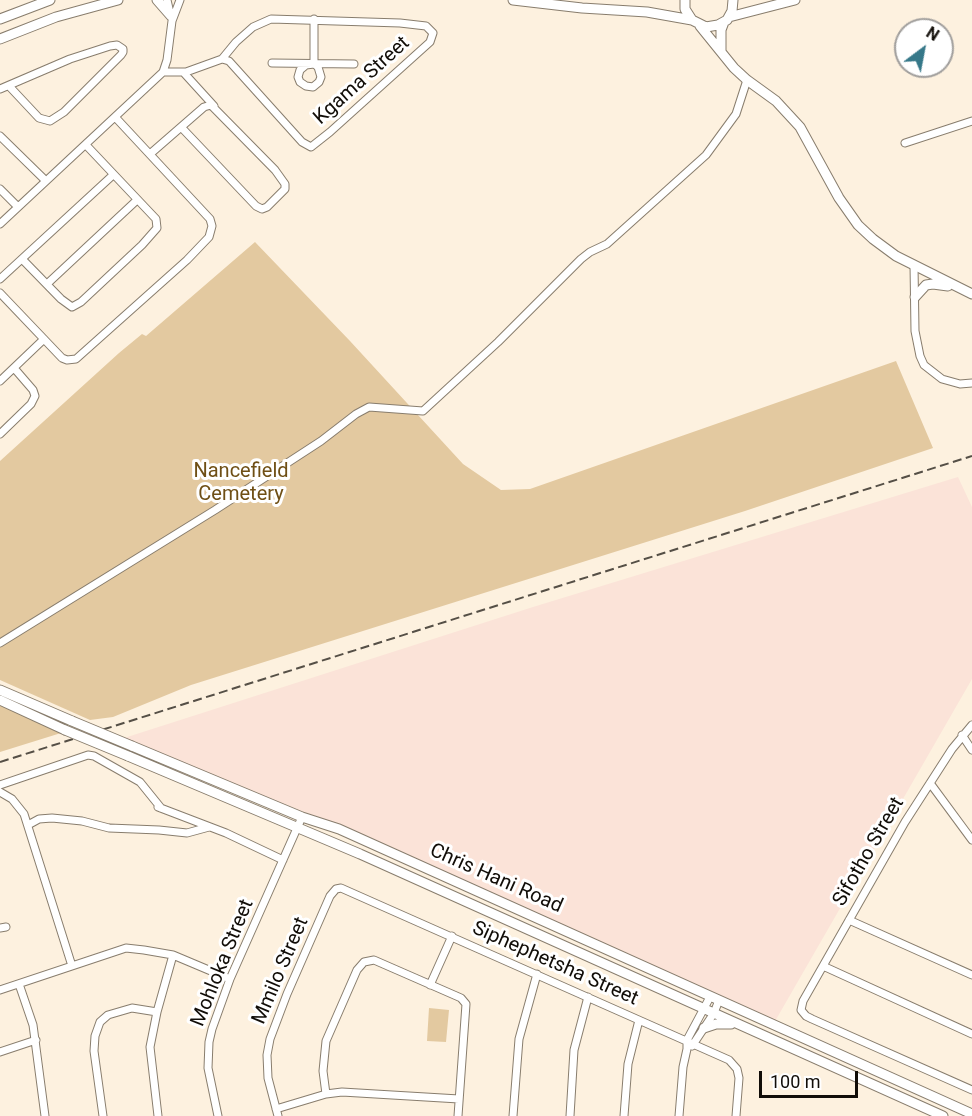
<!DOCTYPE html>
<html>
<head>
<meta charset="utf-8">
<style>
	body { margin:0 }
	#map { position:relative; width:972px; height:1116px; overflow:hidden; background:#fdf1df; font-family:Roboto,sans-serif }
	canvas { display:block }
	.north { position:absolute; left:894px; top:18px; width:60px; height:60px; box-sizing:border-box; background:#fff; border:2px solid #a09e9c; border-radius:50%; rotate:32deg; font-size:16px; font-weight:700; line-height:24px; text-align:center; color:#110d08 }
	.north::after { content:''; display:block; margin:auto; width:21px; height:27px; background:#367889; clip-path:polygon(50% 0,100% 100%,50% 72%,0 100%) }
	.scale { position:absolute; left:759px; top:1071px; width:99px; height:27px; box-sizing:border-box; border:3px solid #110d08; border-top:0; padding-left:8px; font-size:18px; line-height:21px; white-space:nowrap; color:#110d08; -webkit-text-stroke:4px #fff; paint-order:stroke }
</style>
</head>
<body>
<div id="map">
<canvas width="972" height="1116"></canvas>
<div class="north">N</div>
<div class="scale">100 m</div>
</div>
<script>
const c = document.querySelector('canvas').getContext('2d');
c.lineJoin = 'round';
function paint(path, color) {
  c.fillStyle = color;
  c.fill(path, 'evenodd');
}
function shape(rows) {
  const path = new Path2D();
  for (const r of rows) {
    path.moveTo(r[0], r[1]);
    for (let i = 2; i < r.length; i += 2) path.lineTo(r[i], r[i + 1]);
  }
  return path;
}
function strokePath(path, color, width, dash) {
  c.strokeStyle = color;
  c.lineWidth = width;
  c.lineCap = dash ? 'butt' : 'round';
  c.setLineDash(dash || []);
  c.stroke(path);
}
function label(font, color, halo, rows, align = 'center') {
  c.font = font + ' Roboto,sans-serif';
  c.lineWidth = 6;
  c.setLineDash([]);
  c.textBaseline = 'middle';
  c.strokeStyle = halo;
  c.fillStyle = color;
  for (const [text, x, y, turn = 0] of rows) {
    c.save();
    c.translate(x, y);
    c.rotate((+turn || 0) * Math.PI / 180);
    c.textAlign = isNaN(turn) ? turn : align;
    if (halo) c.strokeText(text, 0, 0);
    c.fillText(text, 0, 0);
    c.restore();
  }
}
paint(shape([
	[958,477,972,507,972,679,774,1023,309,814,121,739,533,607]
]), '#fbe3d8');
paint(shape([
	[255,242,350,341,463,464,501,490,530,489,896,361,933,448,745,511,191,685,113,717,90,720,0,680,0,461,119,353,142,334,146,336],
	[0,705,61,733,0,752],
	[429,1008,449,1010,446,1042,427,1041]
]), '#e3c9a0');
const street = shape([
	[167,0,170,13],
	[314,19,314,64,318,67,321,77,319,82,313,87,306,86,300,82,298,77,300,70,306,65,314,64],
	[272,63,354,64],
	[163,72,186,72,222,59,236,42,253,27,271,19,400,23,426,26,433,33,430,42,330,132,311,147,302,142,229,61,222,59],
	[184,73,214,106],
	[0,89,70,59,110,46,117,45,123,49,123,52,121,55,64,112,50,121,39,118,9,86],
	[0,136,46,181],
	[905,143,972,121],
	[150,154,204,107,211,105,275,170,285,184,285,189,267,207,262,209,256,206,181,127],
	[0,189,18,207],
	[0,224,163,72,167,60,172,21,180,0],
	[22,259,61,299,72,307,81,302,142,245,157,228,156,219,86,145],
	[914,265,915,331,920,356,924,365,942,379,960,384,972,383],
	[0,279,113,175],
	[47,284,137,200],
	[0,293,62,358,67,360,76,359,187,260,209,237,212,226,210,219,116,118],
	[0,381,44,339],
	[0,434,31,404,35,396,33,390,14,368],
	[0,643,215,510,321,441,356,414,369,407,423,411,498,342,581,259,590,252,607,244,706,155,736,114,747,80],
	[972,725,952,749,905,822,803,1001,801,1010,806,1016,812,1019,972,1090],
	[962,735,972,750],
	[930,783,972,840],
	[0,785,88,755,94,756,140,782,161,808],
	[0,792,12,799,24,814,72,966],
	[158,807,226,833,283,860],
	[28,825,39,819,52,818,82,821,109,828,159,830,187,833,209,827],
	[849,920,972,975],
	[0,928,6,927],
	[823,966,972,1034],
	[19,984,33,1025,45,1116],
	[430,985,452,936],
	[0,990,126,948,144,950,173,955,230,979],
	[692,1046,714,1013,719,1000],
	[0,1052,36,1040],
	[326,1094,323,1071,326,1041,357,970,364,962,374,960,461,998,466,1004,458,1116],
	[276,1109,326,1094,342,1092,459,1099],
	[103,1116,94,1051,95,1036,100,1022,108,1015,132,1008,157,1012],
	[158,1116,150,1047,157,1012,173,955],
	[218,1116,208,1068,209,1042,212,1029,230,979,302,817],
	[278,1116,268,1078,267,1055,270,1039,287,994,330,896,336,889,341,888,729,1060,737,1069,739,1078,736,1116],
	[513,1116,519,1039,537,974],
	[570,1116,574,1050,588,997],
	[624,1116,628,1064,639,1020],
	[679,1116,683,1067,687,1049,687,1040,710,997]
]);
const secondary = shape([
	[157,0,171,16],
	[513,0,582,8,647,12,692,20],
	[685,0,685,9,692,20,706,27,718,25,727,20,732,11,733,0],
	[729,17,795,0],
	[0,19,50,0],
	[700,26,734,68,747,80,776,101,800,127,839,198,858,225,873,239,896,256,972,294],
	[0,39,56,17,118,0],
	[721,51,721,30,724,22],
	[915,297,926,285,933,284,948,286],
	[0,690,72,721],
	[0,700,65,730],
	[132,746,302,817,339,829,972,1114],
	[128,756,360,854,943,1116],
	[704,1028,716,1024,731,1024]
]);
strokePath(street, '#887d6d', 9);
strokePath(secondary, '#887d6d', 11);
strokePath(street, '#fff', 7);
strokePath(secondary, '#fff', 9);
strokePath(shape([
	[0,762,972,456]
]), '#554f46', 2, [9, 4.5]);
const secondaryBridge = shape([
	[72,721,132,746],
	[65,730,128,756]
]);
strokePath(secondaryBridge, '#887d6d', 11, []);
strokePath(secondaryBridge, '#fff', 9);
label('20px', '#110d08', '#fff', [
	["Kgama Street",362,81,-42],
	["Sifotho Street",869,852,-60],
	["Chris Hani Road",496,879,24],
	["Mohloka Street",223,963,-68],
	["Siphephetsha Street",555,964,24],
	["Mmilo Street",281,971,-67]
]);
label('20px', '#6f4f15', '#fff', [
	["Nancefield",241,472],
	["Cemetery",241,495]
]);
</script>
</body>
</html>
